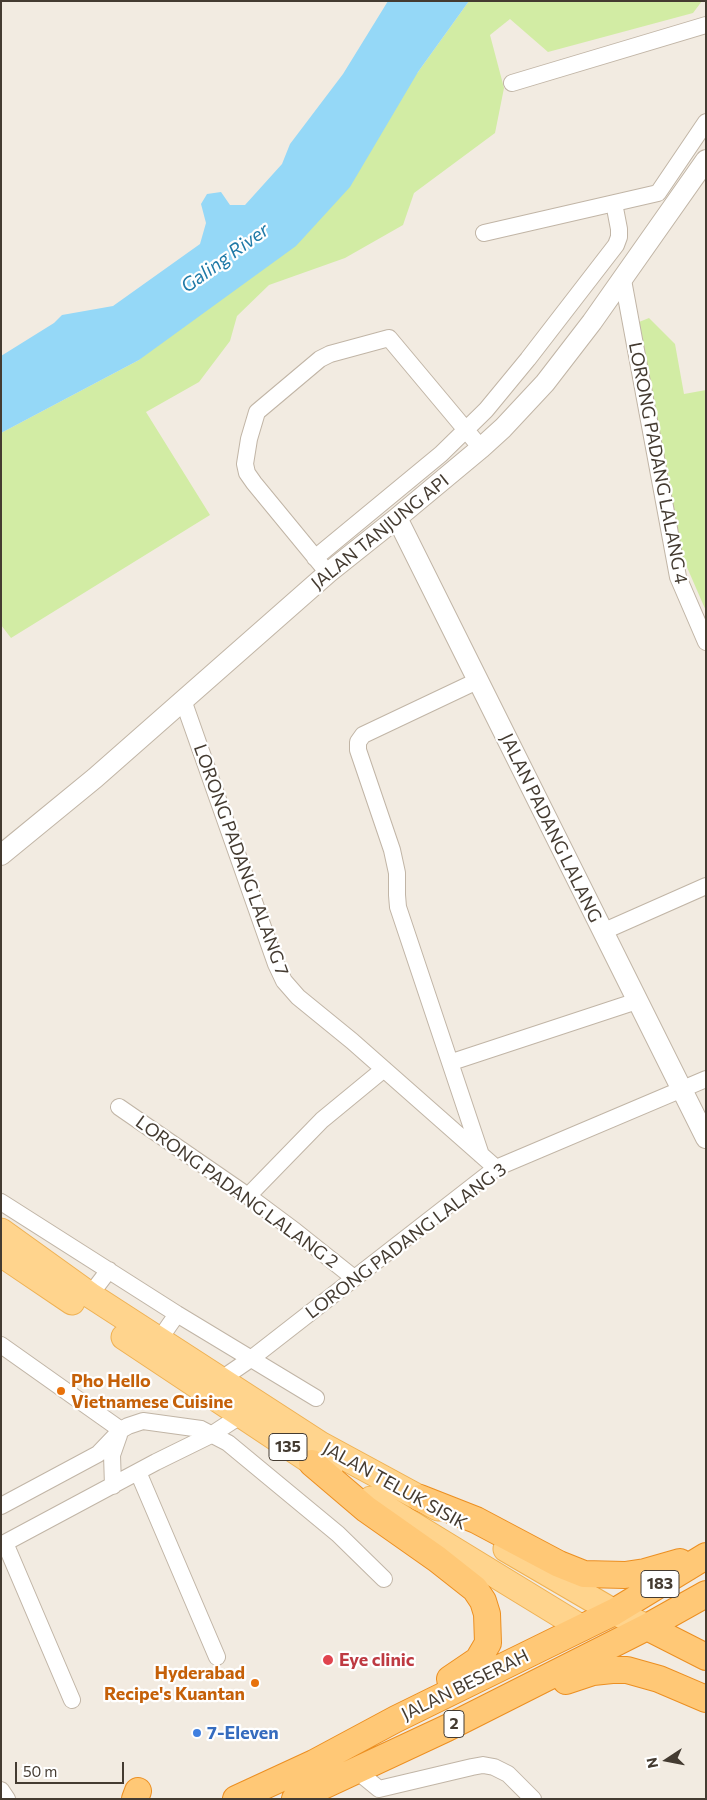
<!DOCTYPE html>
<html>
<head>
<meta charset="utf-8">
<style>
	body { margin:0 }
	#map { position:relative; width:707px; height:1800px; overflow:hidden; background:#f2ebe1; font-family:Commissioner,sans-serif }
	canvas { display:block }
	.frame { position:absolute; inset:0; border:2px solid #443b31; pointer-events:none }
	.north { position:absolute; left:642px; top:1735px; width:50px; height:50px; -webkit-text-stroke:4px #fff; paint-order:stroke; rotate:259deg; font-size:14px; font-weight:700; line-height:20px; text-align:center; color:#443b31 }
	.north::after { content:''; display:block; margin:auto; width:18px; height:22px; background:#443b31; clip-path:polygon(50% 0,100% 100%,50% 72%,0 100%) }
	.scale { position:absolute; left:15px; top:1762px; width:109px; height:22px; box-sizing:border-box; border:2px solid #443b31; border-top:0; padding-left:6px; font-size:15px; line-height:18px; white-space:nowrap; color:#443b31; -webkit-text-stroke:4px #fff; paint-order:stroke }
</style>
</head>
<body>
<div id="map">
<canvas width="707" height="1800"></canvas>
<div class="frame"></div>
<div class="north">N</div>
<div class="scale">50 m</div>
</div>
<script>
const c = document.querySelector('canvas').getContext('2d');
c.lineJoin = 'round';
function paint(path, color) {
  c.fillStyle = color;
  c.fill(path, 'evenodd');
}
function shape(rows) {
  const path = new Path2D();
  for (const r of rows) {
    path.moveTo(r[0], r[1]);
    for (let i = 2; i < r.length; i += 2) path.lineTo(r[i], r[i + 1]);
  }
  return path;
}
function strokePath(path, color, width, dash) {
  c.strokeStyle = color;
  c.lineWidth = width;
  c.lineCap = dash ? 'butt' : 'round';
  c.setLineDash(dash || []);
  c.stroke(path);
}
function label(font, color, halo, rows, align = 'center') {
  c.font = font + ' Commissioner,sans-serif';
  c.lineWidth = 4.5;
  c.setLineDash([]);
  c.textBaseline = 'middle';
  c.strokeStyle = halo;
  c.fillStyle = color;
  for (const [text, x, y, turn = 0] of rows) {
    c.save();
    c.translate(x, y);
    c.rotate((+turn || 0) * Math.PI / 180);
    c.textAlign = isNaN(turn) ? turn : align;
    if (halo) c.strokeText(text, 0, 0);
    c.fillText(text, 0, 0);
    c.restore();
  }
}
paint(shape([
	[469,1,702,1,693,13,548,52,510,19,490,35,504,88,495,133,414,193,403,225,345,258,269,285,237,316,230,341,199,382,146,412,210,515,11,638,1,625,1,433,139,360,418,72],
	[649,318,675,344,684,394,706,390,706,611,683,558,639,322]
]), '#d2eca4');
paint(shape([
	[388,1,469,1,418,72,350,187,296,246,139,360,1,433,1,356,54,323,62,315,113,306,200,244,206,223,201,204,207,194,221,192,230,205,245,205,282,164,290,144,343,74]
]), '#95d8f7');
const minor = shape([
	[512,83,706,25],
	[484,233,658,193,706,122],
	[623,280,678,577,706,642],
	[315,558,441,454,486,410,528,359,616,245,619,237,619,229,614,203],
	[328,573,254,483,247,473,245,464,249,439,257,412,320,359,330,354,389,338,481,448],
	[477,681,363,735,358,742,358,750,392,850,397,873,397,895,398,907,481,1155],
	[183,700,276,964,284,981,298,997,352,1041,496,1168],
	[602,932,706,886],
	[452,1062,637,1001],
	[119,1107,248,1196,295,1231,354,1278],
	[248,1196,322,1120,384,1069],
	[1,1202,177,1314,316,1398],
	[90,1295,109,1270],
	[159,1340,177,1314],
	[1,1345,121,1430],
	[220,1380,252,1358,496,1168,706,1079],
	[138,1472,217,1657],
	[113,1486,112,1455,119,1435],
	[1,1506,98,1454,121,1430,128,1426,143,1421,201,1429,228,1443,338,1534,384,1579],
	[5,1543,72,1700],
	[1,1545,156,1462,211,1435,240,1416],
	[357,1771,379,1789,472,1767,483,1765,494,1767,508,1774,533,1799],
	[1,1790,7,1799]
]);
const tertiary = shape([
	[397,518,706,1138],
	[1,855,95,778,328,573,397,518,481,448,503,428,545,383,592,322,706,160]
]);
const primary = shape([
	[1,1231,90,1295,320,1444,438,1508],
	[1,1254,72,1302],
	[124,1337,330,1474],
	[371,1499,582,1628],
	[506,1549,614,1612,647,1627]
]);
const trunk = shape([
	[312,1463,366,1509,437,1559,475,1589,483,1601,487,1614,488,1643,478,1660,450,1679],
	[420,1498,476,1520,559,1564,584,1574,625,1575,645,1572,680,1562],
	[647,1627,706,1657],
	[566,1681,593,1672,612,1670,627,1670,659,1679,706,1699],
	[135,1799,138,1791],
	[236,1799,314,1763,396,1719,614,1612,706,1556],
	[295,1799,447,1728,647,1627,706,1594]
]);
strokePath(minor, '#c1b5a6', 18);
strokePath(tertiary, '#c1b5a6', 22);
strokePath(primary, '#efb153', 27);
strokePath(trunk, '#ec8f21', 28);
strokePath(minor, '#fff', 16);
strokePath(tertiary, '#fff', 20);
strokePath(primary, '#ffd48d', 25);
strokePath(trunk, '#ffc876', 26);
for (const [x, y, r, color] of [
	[61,1391,5,"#e8710a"],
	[328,1660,6,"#e0444e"],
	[255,1683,5,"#e8710a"],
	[197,1733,5,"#3f7fe0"]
]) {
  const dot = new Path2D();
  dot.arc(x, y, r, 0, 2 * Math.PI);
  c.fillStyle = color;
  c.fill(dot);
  strokePath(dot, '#fff', 2);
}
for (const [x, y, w] of [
	[288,1447,38],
	[660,1584,38],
	[454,1724,20]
]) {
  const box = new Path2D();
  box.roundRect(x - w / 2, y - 13.5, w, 27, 4);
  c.fillStyle = '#fff';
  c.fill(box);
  strokePath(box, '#443b31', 1);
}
label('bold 16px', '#443b31', null, [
	["135",288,1447],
	["183",660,1584],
	["2",454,1724]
]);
label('18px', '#443b31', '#fff', [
	["LORONG PADANG LALANG 4",658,463,79],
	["JALAN TANJUNG API",380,532,-39],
	["JALAN PADANG LALANG",551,828,64],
	["LORONG PADANG LALANG 7",241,860,70],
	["LORONG PADANG LALANG 2",237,1192,36],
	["LORONG PADANG LALANG 3",406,1241,-37],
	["JALAN TELUK SISIK",395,1486,29],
	["JALAN BESERAH",465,1685,-26]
]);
label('bold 18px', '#c56008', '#fff', [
	["Pho Hello",71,1381],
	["Vietnamese Cuisine",71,1402],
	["Hyderabad",245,1673,"right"],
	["Recipe's Kuantan",245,1694,"right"]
], 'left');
label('bold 18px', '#be3a42', '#fff', [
	["Eye clinic",339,1660]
], 'left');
label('bold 18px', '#366cbe', '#fff', [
	["7-Eleven",207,1733]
], 'left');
label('italic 19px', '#207aa7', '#fff', [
	["Galing River",225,258,-36]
]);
</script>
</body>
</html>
